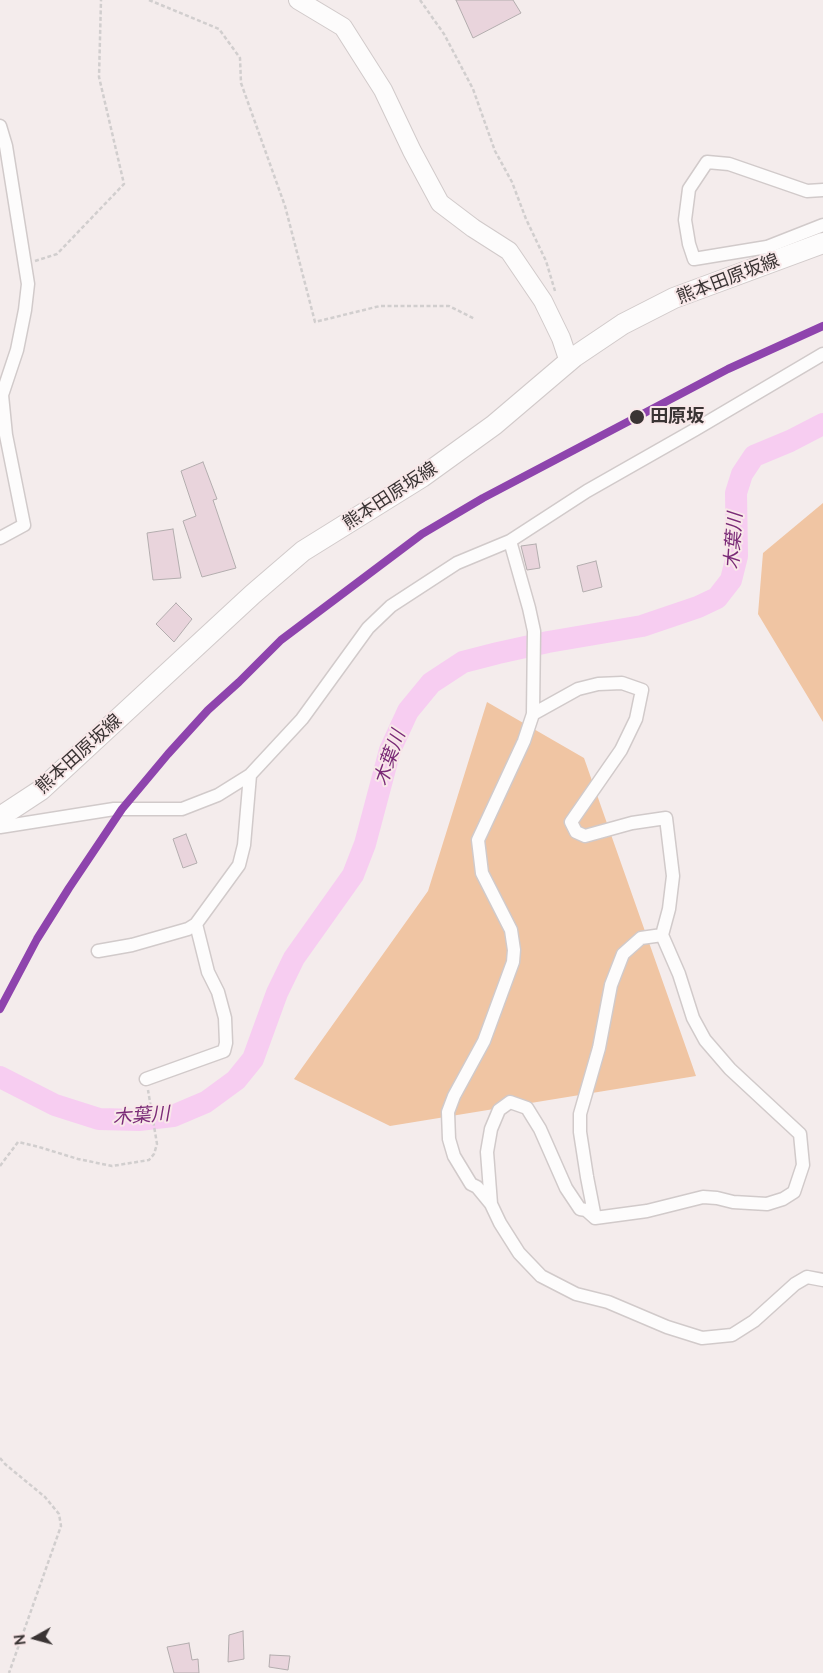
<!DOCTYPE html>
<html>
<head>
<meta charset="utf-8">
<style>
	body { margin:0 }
	#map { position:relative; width:823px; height:1673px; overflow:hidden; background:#f4ecec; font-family:Raleway,sans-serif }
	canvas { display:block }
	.north { position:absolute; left:10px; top:1613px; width:50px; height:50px; -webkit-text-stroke:4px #f8e8e9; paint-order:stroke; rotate:263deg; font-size:14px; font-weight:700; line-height:20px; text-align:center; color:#3a3434 }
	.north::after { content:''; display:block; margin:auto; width:18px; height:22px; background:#3a3434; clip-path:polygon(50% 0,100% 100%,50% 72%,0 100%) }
</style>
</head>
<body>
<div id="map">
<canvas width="823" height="1673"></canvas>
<div class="north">N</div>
</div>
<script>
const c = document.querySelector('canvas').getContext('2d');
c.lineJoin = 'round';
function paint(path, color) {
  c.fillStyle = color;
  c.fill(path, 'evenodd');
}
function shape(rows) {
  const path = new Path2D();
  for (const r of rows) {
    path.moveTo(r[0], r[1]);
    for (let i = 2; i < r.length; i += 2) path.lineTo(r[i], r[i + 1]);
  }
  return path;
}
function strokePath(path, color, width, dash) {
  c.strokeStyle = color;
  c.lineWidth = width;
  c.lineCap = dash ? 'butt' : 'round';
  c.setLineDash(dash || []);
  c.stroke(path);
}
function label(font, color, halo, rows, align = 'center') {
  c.font = font + ' Raleway,"Noto Sans JP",sans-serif';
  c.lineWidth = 4;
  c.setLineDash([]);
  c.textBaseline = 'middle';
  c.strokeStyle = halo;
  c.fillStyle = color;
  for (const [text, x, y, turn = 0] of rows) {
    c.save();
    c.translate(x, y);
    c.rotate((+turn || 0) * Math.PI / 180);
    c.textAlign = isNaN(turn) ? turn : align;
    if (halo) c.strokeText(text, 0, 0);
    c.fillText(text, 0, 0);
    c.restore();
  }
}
paint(shape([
	[823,503,823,722,758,614,763,553],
	[487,702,584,758,696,1076,390,1126,294,1079,428,891]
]), '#f0c5a3');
strokePath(shape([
	[0,1077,55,1105,99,1119,139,1120,173,1116,206,1102,236,1080,253,1059,277,993,294,958,353,875,365,844,390,750,408,711,431,683,463,662,498,653,548,642,642,626,698,607,717,598,731,580,737,556,736,493,742,474,754,456,790,441,823,424]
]), '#f7cdf1', 22);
const building = shape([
	[456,0,513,0,521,13,473,38,456,0],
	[203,462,217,499,213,500,236,568,202,577,183,521,196,516,181,471,203,462],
	[173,529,181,578,153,580,147,533,173,529],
	[536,544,540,568,527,570,521,546,536,544],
	[596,561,602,587,583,592,577,566,596,561],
	[176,603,192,619,174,642,156,624,176,603],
	[186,834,197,863,183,868,173,839,186,834],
	[243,1631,244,1659,228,1662,229,1635,243,1631],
	[189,1643,192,1660,198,1659,199,1673,174,1673,167,1647,189,1643],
	[270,1655,290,1656,288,1670,269,1667,270,1655]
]);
paint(building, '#e9d4dc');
strokePath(building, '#b3adae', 1);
const street = shape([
	[0,126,6,146,28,284,25,310,17,350,2,395,6,435,24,525,0,538],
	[823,190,807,191,729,164,707,162,689,189,685,220,689,244,694,259,767,247,823,225],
	[510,541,529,608,534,631,533,714,524,741,478,840,482,873,511,930,514,950,513,962,484,1041,454,1096,448,1112,449,1139,454,1156,471,1184,477,1187,491,1204,500,1223,519,1253,541,1276,576,1294,608,1302,667,1327,702,1338,732,1335,754,1321,795,1284,807,1277,823,1280],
	[0,827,114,809,182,809,218,795,250,775,302,719,368,628,391,606,457,563,510,541,587,491,696,429,823,354],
	[98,951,132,945,188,929,196,924,239,865,244,845,250,775],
	[146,1079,224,1051,226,1043,225,1018,218,992,208,972,196,924],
	[491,1204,487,1152,491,1129,499,1110,510,1102,527,1108,540,1129,566,1188,580,1209,586,1210,595,1218,647,1211,703,1197,717,1198,733,1202,767,1204,783,1199,794,1192,803,1165,800,1134,730,1069,705,1040,693,1018,679,974,662,935,669,909,673,876,666,818,632,823,585,836,576,832,571,822,621,750,636,719,642,690,622,683,598,684,578,689,533,714],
	[595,1218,587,1177,580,1132,580,1114,599,1048,611,985,623,954,641,938,662,935]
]);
const secondary = shape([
	[298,0,343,27,383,90,412,151,440,203,473,228,509,251,543,301,561,338,569,362]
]);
const primary = shape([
	[0,817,41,790,253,594,303,551,422,477,494,425,574,357,623,324,674,298,823,243]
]);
strokePath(street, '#d1caca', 15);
strokePath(secondary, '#d1caca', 20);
strokePath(primary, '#d1caca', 22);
strokePath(shape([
	[149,0,219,29,240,58,241,83,285,206,315,322,380,306,449,306,475,319],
	[420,0,444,34,473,89,495,151,512,182,526,219,546,261,555,291],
	[35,261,57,254,124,184,99,77,101,0],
	[0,1166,18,1142,39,1147,78,1159,112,1166,149,1160,154,1154,157,1144,148,1090],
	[0,1458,5,1464,45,1497,59,1514,61,1526,9,1673]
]), '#d1cece', 2.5, [4, 2.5]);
strokePath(street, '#fdfcfc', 12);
strokePath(secondary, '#fdfcfc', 18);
strokePath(primary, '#fdfcfc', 20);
strokePath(shape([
	[0,1009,37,939,69,888,122,809,168,754,208,710,239,682,281,640,422,534,483,498,728,369,823,326]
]), '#8e44ad', 8);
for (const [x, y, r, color] of [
	[637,417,8,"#3a3434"]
]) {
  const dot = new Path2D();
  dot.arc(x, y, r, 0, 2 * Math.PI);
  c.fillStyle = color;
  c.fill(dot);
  strokePath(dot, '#f8e8e9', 2);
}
label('18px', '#3a3434', '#f8e8e9', [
	["熊本田原坂線",728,279,-21],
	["熊本田原坂線",390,496,-33],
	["熊本田原坂線",79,754,-42]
]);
label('bold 18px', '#3a3434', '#f8e8e9', [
	["田原坂",650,417]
], 'left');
label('italic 19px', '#7a2b77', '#f8e8e9', [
	["木葉川",734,541,-86],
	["木葉川",390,758,-70],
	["木葉川",141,1116,-4]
]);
</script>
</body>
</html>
